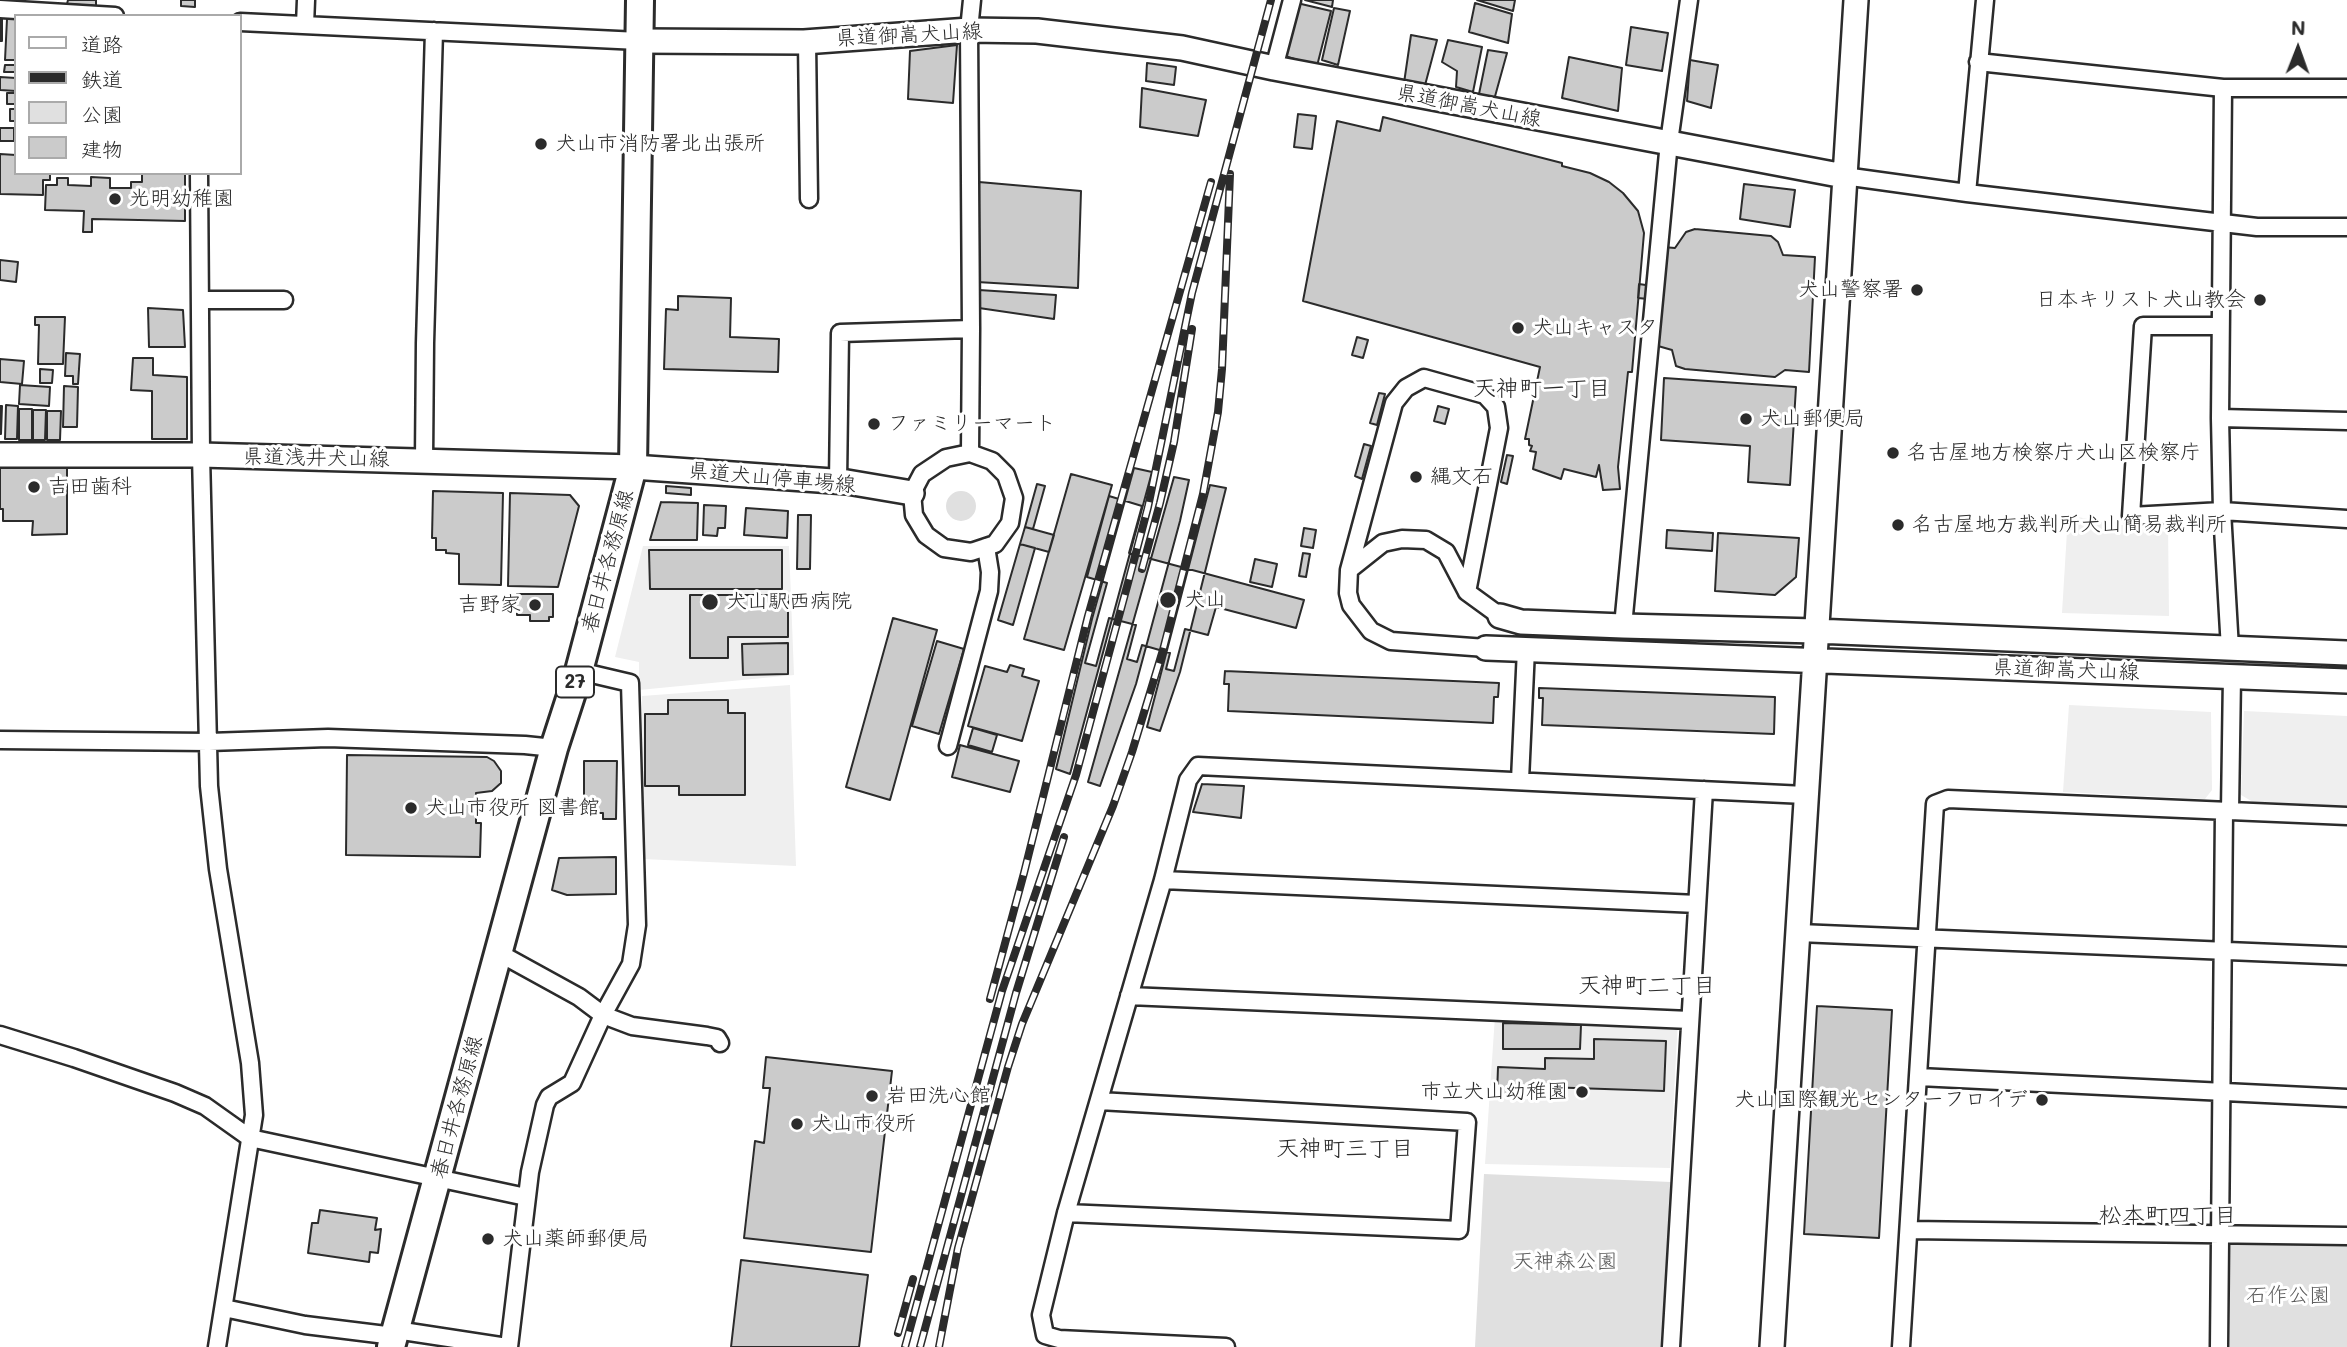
<!DOCTYPE html>
<html>
<head>
<meta charset="utf-8">
<style>
	body { margin:0 }
	#map { position:relative; width:2347px; height:1347px; overflow:hidden; background:#fff; font-family:Mali,"Klee One",sans-serif }
	canvas { display:block }
	.legend { position:absolute; left:14px; top:14px; width:228px; height:161px; box-sizing:border-box; background:#fff; border:2px solid #aaa; margin:0; padding:9px 12px; list-style:none; font-size:21px; color:#2b2b2b }
	.legend li { display:flex; align-items:center; gap:14px; height:35px }
	.legend b { width:35px; border:2px solid #aaa }
	.north { position:absolute; left:2263px; top:14px; width:70px; height:70px; -webkit-text-stroke:5px #fff; paint-order:stroke; rotate:1deg; font-size:19px; font-weight:700; line-height:28px; text-align:center; color:#2b2b2b }
	.north::after { content:''; display:block; margin:auto; width:24px; height:32px; background:#2b2b2b; clip-path:polygon(50% 0,100% 100%,50% 72%,0 100%) }
</style>
</head>
<body>
<div id="map">
<canvas width="2347" height="1347"></canvas>
<ul class="legend">
<li><b style="height:9px;background:#fff"></b>道路</li>
<li><b style="height:9px;background:#2b2b2b"></b>鉄道</li>
<li><b style="height:19px;background:#e0e0e0"></b>公園</li>
<li><b style="height:19px;background:#cbcbcb"></b>建物</li>
</ul>
<div class="north">N</div>
</div>
<script>
const c = document.querySelector('canvas').getContext('2d');
c.lineJoin = 'round';
function paint(path, color) {
  c.fillStyle = color;
  c.fill(path, 'evenodd');
}
function shape(rows) {
  const path = new Path2D();
  for (const r of rows) {
    if (r.length === 3) {
      path.moveTo(r[0] + r[2], r[1]);
      path.arc(r[0], r[1], r[2], 0, 2 * Math.PI);
      continue;
    }
    path.moveTo(r[0], r[1]);
    for (let i = 2; i < r.length; i += 2) path.lineTo(r[i], r[i + 1]);
  }
  return path;
}
function strokePath(path, color, width, dash) {
  c.strokeStyle = color;
  c.lineWidth = width;
  c.lineCap = dash ? 'butt' : 'round';
  c.setLineDash(dash || []);
  c.stroke(path);
}
function label(font, color, halo, rows, align = 'center') {
  c.font = font + ' Mali,"Klee One",sans-serif';
  c.lineWidth = 6;
  c.setLineDash([]);
  c.textBaseline = 'middle';
  c.strokeStyle = halo;
  c.fillStyle = color;
  for (const [text, x, y, turn = 0] of rows) {
    c.save();
    c.translate(x, y);
    c.rotate((+turn || 0) * Math.PI / 180);
    c.textAlign = isNaN(turn) ? turn : align;
    if (halo) c.strokeText(text, 0, 0);
    c.fillText(text, 0, 0);
    c.restore();
  }
}
paint(shape([
	[2068,515,2118,525,2168,524,2169,616,2062,613],
	[643,546,789,546,794,675,639,690,639,662,615,657],
	[790,685,796,866,643,859,642,696],
	[2069,705,2211,712,2212,790,2205,799,2063,792],
	[2244,711,2347,716,2347,807,2253,802,2241,795],
	[1495,1016,1678,1020,1670,1168,1485,1164]
]), '#efefef');
paint(shape([
	[961,506,15],
	[1484,1174,1671,1182,1661,1347,1475,1347],
	[2230,1244,2347,1246,2347,1347,2230,1347]
]), '#e0e0e0');
const building = shape([
	[68,0,96,0,96,6,67,4,68,0],
	[181,0,195,0,195,7,181,6,181,0],
	[1305,0,1333,0,1332,7,1305,0],
	[1477,0,1515,0,1513,11,1477,0],
	[1297,3,1331,11,1317,66,1285,56,1297,3],
	[1475,3,1512,14,1508,43,1469,32,1475,3],
	[1334,8,1350,11,1338,65,1322,60,1334,8],
	[0,18,2,18,2,41,0,41,0,18],
	[7,19,16,19,15,60,5,60,7,19],
	[1631,27,1668,33,1662,71,1626,65,1631,27],
	[1411,35,1437,40,1424,89,1404,83,1411,35],
	[1448,40,1482,47,1473,92,1456,87,1457,71,1442,62,1448,40],
	[957,45,953,103,908,99,910,51,957,45],
	[1488,50,1507,53,1494,100,1479,94,1488,50],
	[1569,57,1622,68,1618,111,1562,98,1569,57],
	[1690,60,1718,65,1711,108,1687,101,1690,60],
	[1147,63,1176,67,1174,85,1146,81,1147,63],
	[5,65,16,65,16,72,4,72,5,65],
	[0,77,16,78,16,91,0,90,0,77],
	[1142,88,1206,100,1198,136,1140,127,1142,88],
	[7,93,16,93,16,104,7,104,7,93],
	[10,109,16,109,16,127,16,121,10,121,10,109],
	[1298,114,1316,116,1312,149,1294,147,1298,114],
	[1383,117,1562,163,1562,166,1590,173,1609,182,1623,193,1638,211,1644,233,1632,372,1628,372,1618,467,1620,489,1603,490,1599,465,1596,477,1564,469,1561,479,1533,469,1536,452,1530,451,1532,446,1529,445,1529,439,1525,439,1540,367,1303,301,1337,121,1380,131,1383,117],
	[0,128,14,128,14,141,0,141,0,128],
	[0,154,16,155,16,173,50,173,50,180,43,180,43,195,0,194,0,154],
	[142,173,185,173,185,221,92,219,92,232,83,232,84,211,45,210,46,185,57,185,57,178,68,178,68,185,91,186,91,177,110,178,110,188,131,188,131,182,142,182,142,173],
	[979,182,1081,191,1078,288,977,282,979,182],
	[1744,184,1795,190,1790,227,1740,219,1744,184],
	[1695,229,1771,236,1778,242,1783,255,1815,257,1809,372,1785,370,1775,377,1685,369,1676,366,1672,350,1658,346,1661,310,1657,309,1663,247,1675,248,1686,232,1695,229],
	[0,260,18,262,16,282,0,280,0,260],
	[1639,284,1659,287,1658,300,1638,298,1639,284],
	[979,290,1056,295,1054,319,979,308,979,290],
	[678,296,731,298,730,337,779,339,778,372,664,369,666,309,678,310,678,296],
	[148,308,183,310,185,347,149,347,148,308],
	[35,317,65,317,63,364,38,364,39,325,35,325,35,317],
	[1357,337,1368,340,1363,358,1352,355,1357,337],
	[66,353,80,354,78,384,73,384,73,376,65,376,66,353],
	[133,358,153,358,153,375,187,377,187,439,152,439,152,391,131,390,133,358],
	[0,359,24,361,22,384,0,382,0,359],
	[40,369,53,370,52,383,40,383,40,369],
	[1664,378,1796,387,1790,485,1748,482,1750,446,1661,440,1664,378],
	[20,385,50,387,49,406,19,404,20,385],
	[64,386,78,387,77,427,63,427,64,386],
	[1379,393,1385,394,1377,425,1370,423,1379,393],
	[6,405,18,406,17,439,5,439,6,405],
	[0,406,2,406,1,434,0,434,0,406],
	[1438,406,1449,409,1445,424,1434,421,1438,406],
	[19,409,32,409,32,440,19,440,19,409],
	[33,410,46,410,45,440,33,440,33,410],
	[47,411,61,411,60,440,47,440,47,411],
	[1364,444,1371,446,1362,479,1355,476,1364,444],
	[1507,455,1513,456,1507,484,1501,482,1507,455],
	[0,465,67,466,67,534,32,535,33,521,3,521,3,509,0,509,0,465],
	[1134,468,1152,472,1070,774,1056,769,1092,619,1134,468],
	[1071,474,1112,485,1064,650,1024,639,1071,474],
	[1174,477,1189,480,1180,521,1136,684,1100,786,1088,782,1174,477],
	[1037,484,1045,486,1033,529,1025,527,1037,484],
	[1210,485,1226,488,1180,672,1160,731,1147,727,1210,485],
	[666,486,691,488,691,495,666,493,666,486],
	[433,491,503,493,501,585,459,584,459,554,446,553,446,550,436,550,436,538,432,538,433,491],
	[510,493,570,495,579,506,558,587,508,586,510,493],
	[1109,496,1142,506,1129,553,1304,600,1296,628,1216,607,1208,635,1185,629,1174,671,1166,669,1170,653,1142,645,1137,662,1127,659,1136,625,1109,618,1096,666,1085,663,1107,583,1087,577,1109,496],
	[661,502,698,503,697,540,650,540,661,502],
	[704,505,726,506,725,528,718,528,717,536,703,535,704,505],
	[746,508,788,511,787,538,744,535,746,508],
	[798,515,811,515,810,569,797,569,798,515],
	[1025,527,1054,535,1049,552,1020,544,1025,527],
	[1304,528,1316,530,1313,548,1301,546,1304,528],
	[1667,530,1713,533,1712,551,1666,548,1667,530],
	[1718,533,1799,538,1796,577,1775,595,1715,591,1718,533],
	[1020,544,1035,548,1013,625,998,620,1020,544],
	[649,550,782,550,782,589,650,589,649,550],
	[1303,553,1310,554,1306,577,1299,576,1303,553],
	[1255,559,1277,564,1272,587,1250,582,1255,559],
	[517,594,553,594,553,617,549,617,549,621,530,621,530,615,517,615,517,594],
	[690,595,788,595,788,637,728,637,728,658,690,658,690,595],
	[893,618,937,630,890,800,846,787,893,618],
	[937,641,964,649,939,734,912,726,937,641],
	[788,643,788,674,743,675,742,644,788,643],
	[1010,665,1024,669,1022,676,1039,681,1022,741,968,726,985,666,1007,672,1010,665],
	[1225,671,1499,683,1498,697,1494,697,1493,723,1228,711,1229,684,1224,684,1225,671],
	[1539,688,1775,697,1774,734,1542,725,1543,698,1539,698,1539,688],
	[668,700,728,700,728,713,745,713,745,795,679,795,679,786,645,786,645,714,668,714,668,700],
	[973,728,997,735,992,752,968,745,973,728],
	[960,745,1019,761,1010,792,952,777,960,745],
	[347,755,487,757,494,761,501,771,501,783,492,791,476,793,476,823,481,823,480,857,346,855,347,755],
	[584,761,617,761,616,819,603,819,603,813,584,813,584,761],
	[1202,784,1244,786,1241,818,1193,812,1202,784],
	[616,857,616,894,567,895,552,890,559,858,616,857],
	[1817,1006,1892,1010,1879,1238,1804,1234,1817,1006],
	[1503,1023,1581,1025,1580,1049,1503,1049,1503,1023],
	[1594,1039,1666,1041,1664,1091,1545,1087,1544,1097,1497,1095,1498,1067,1545,1069,1545,1058,1594,1059,1594,1039],
	[766,1057,892,1071,871,1252,744,1238,755,1141,764,1143,770,1088,763,1088,766,1057],
	[320,1210,377,1218,375,1230,381,1229,378,1253,370,1252,369,1262,308,1253,312,1223,318,1223,320,1210],
	[741,1260,868,1275,859,1347,731,1347,741,1260]
]);
paint(building, '#cbcbcb');
strokePath(building, '#2b2b2b', 2);
const street = shape([
	[0,9,115,16],
	[240,22,639,41],
	[305,25,306,0],
	[807,41,809,199],
	[1978,62,2223,88,2347,88],
	[1274,68,1292,0],
	[2223,88,2220,418,2222,511,2230,649],
	[199,173,201,455,209,786,218,869,250,1063,254,1115,217,1347],
	[1844,176,1967,193,2257,227,2347,227],
	[1967,193,1985,0],
	[200,300,284,300],
	[2220,326,2143,326,2131,516,2222,511,2347,519],
	[2220,418,2347,421],
	[970,453,971,329,969,30,972,0],
	[970,453,992,461,1006,475,1014,498,1010,523,995,544,971,552,944,548,926,535,914,515,912,493,922,474,946,458,970,453],
	[424,460,425,343,434,31],
	[838,482,840,333,971,329],
	[1349,570,1383,543,1402,539,1426,540,1446,552,1467,592],
	[1623,626,1669,142,1689,0],
	[1486,648,1391,641,1371,631,1351,605,1348,593,1349,570,1394,403,1406,388,1424,378,1485,395,1496,407,1499,428,1467,592,1500,616],
	[0,740,209,742,328,738,525,745,554,748],
	[948,746,989,591,990,572,986,547],
	[1520,780,1526,649],
	[2230,811,2232,676],
	[1163,880,1697,904],
	[1799,933,2347,956],
	[499,953,579,997,603,1015,631,964,637,925,630,683,579,671],
	[1129,996,1690,1020],
	[0,1035,74,1058,175,1093,205,1106,250,1138,526,1197],
	[1919,1077,2347,1098],
	[1066,1213,1459,1230,1467,1122,1099,1101],
	[1910,1230,2347,1236],
	[224,1308,305,1325,394,1336],
	[396,1330,507,1347],
	[509,1347,530,1172,545,1105,549,1097,572,1083,603,1015,632,1026,707,1036,717,1038,720,1043],
	[1226,1347,1059,1339,1045,1335,1041,1315,1066,1213,1163,880,1188,780,1198,766,1805,795],
	[1671,1347,1704,790],
	[1901,1347,1935,804,1948,799,2347,816],
	[2219,1347,2224,811]
]);
const secondary = shape([
	[639,41,804,42,969,30,1037,31,1182,48,1274,68,1844,176],
	[0,455,201,455,633,467,847,482,912,493],
	[1500,616,1521,622,1623,626,1815,631,2347,653],
	[1486,648,2347,681],
	[1772,1347,1856,0]
]);
const primary = shape([
	[391,1347,554,748,579,671,633,467,640,0]
]);
strokePath(street, '#2b2b2b', 21);
strokePath(secondary, '#2b2b2b', 28);
strokePath(primary, '#2b2b2b', 32);
strokePath(street, '#fff', 16);
strokePath(secondary, '#fff', 23);
strokePath(primary, '#fff', 26);
const rail = shape([
	[1142,569,1160,503,1174,442,1192,329],
	[990,999,1024,873,1088,616,1211,182],
	[898,1333,913,1279],
	[905,1347,1002,991,1076,775,1128,583,1148,507,1192,293,1271,0],
	[920,1347,1016,993,1064,837],
	[939,1347,958,1248,1008,1067,1022,1024,1113,806,1132,752,1163,650,1203,494,1218,412,1222,369,1230,174]
]);
strokePath(rail, '#2b2b2b', 8);
strokePath(rail, '#fff', 5, [16]);
for (const [x, y, r, color] of [
	[541,144,7,"#2b2b2b"],
	[115,199,7,"#2b2b2b"],
	[1917,290,7,"#2b2b2b"],
	[2260,300,7,"#2b2b2b"],
	[1518,328,7,"#2b2b2b"],
	[1746,419,7,"#2b2b2b"],
	[874,424,7,"#2b2b2b"],
	[1893,453,7,"#2b2b2b"],
	[1416,477,7,"#2b2b2b"],
	[34,487,7,"#2b2b2b"],
	[1898,525,7,"#2b2b2b"],
	[1168,600,9,"#2b2b2b"],
	[710,602,9,"#2b2b2b"],
	[535,605,7,"#2b2b2b"],
	[411,808,7,"#2b2b2b"],
	[1582,1092,7,"#2b2b2b"],
	[872,1096,7,"#2b2b2b"],
	[2042,1100,7,"#2b2b2b"],
	[797,1124,7,"#2b2b2b"],
	[488,1239,7,"#2b2b2b"]
]) {
  const dot = new Path2D();
  dot.arc(x, y, r, 0, 2 * Math.PI);
  c.fillStyle = color;
  c.fill(dot);
  strokePath(dot, '#fff', 2.5);
}
for (const [x, y, w] of [
	[575,682,38]
]) {
  const box = new Path2D();
  box.roundRect(x - w / 2, y - 15.5, w, 31, 5);
  c.fillStyle = '#fff';
  c.fill(box);
  strokePath(box, '#2b2b2b', 2);
}
label('bold 19px', '#2b2b2b', null, [
	["27",575,682]
]);
label('21px', '#2b2b2b', '#fff', [
	["県道御嵩犬山線",909,35,-3],
	["県道御嵩犬山線",1469,106,11],
	["県道浅井犬山線",316,458,1],
	["県道犬山停車場線",772,478,5],
	["春日井各務原線",608,561,-75],
	["県道御嵩犬山線",2066,670,2],
	["春日井各務原線",457,1107,-75]
]);
label('21px', '#2b2b2b', '#fff', [
	["犬山市消防署北出張所",555,144],
	["光明幼稚園",129,199],
	["犬山警察署",1903,290,"right"],
	["日本キリスト犬山教会",2246,300,"right"],
	["犬山キャスタ",1532,328],
	["犬山郵便局",1760,419],
	["ファミリーマート",888,424],
	["名古屋地方検察庁犬山区検察庁",1907,453],
	["縄文石",1430,477],
	["吉田歯科",48,487],
	["名古屋地方裁判所犬山簡易裁判所",1912,525],
	["犬山",1184,600],
	["犬山駅西病院",726,602],
	["吉野家",521,605,"right"],
	["犬山市役所 図書館",425,808],
	["市立犬山幼稚園",1568,1092,"right"],
	["岩田洗心館",886,1096],
	["犬山国際観光センターフロイデ",2028,1100,"right"],
	["犬山市役所",811,1124],
	["犬山薬師郵便局",502,1239]
], 'left');
label('21px', '#585858', '#fff', [
	["天神森公園",1565,1262],
	["石作公園",2288,1296]
]);
label('23px', '#2b2b2b', '#fff', [
	["天神町一丁目",1542,389],
	["天神町二丁目",1647,986],
	["天神町三丁目",1345,1149],
	["松本町四丁目",2168,1216]
]);
</script>
</body>
</html>
